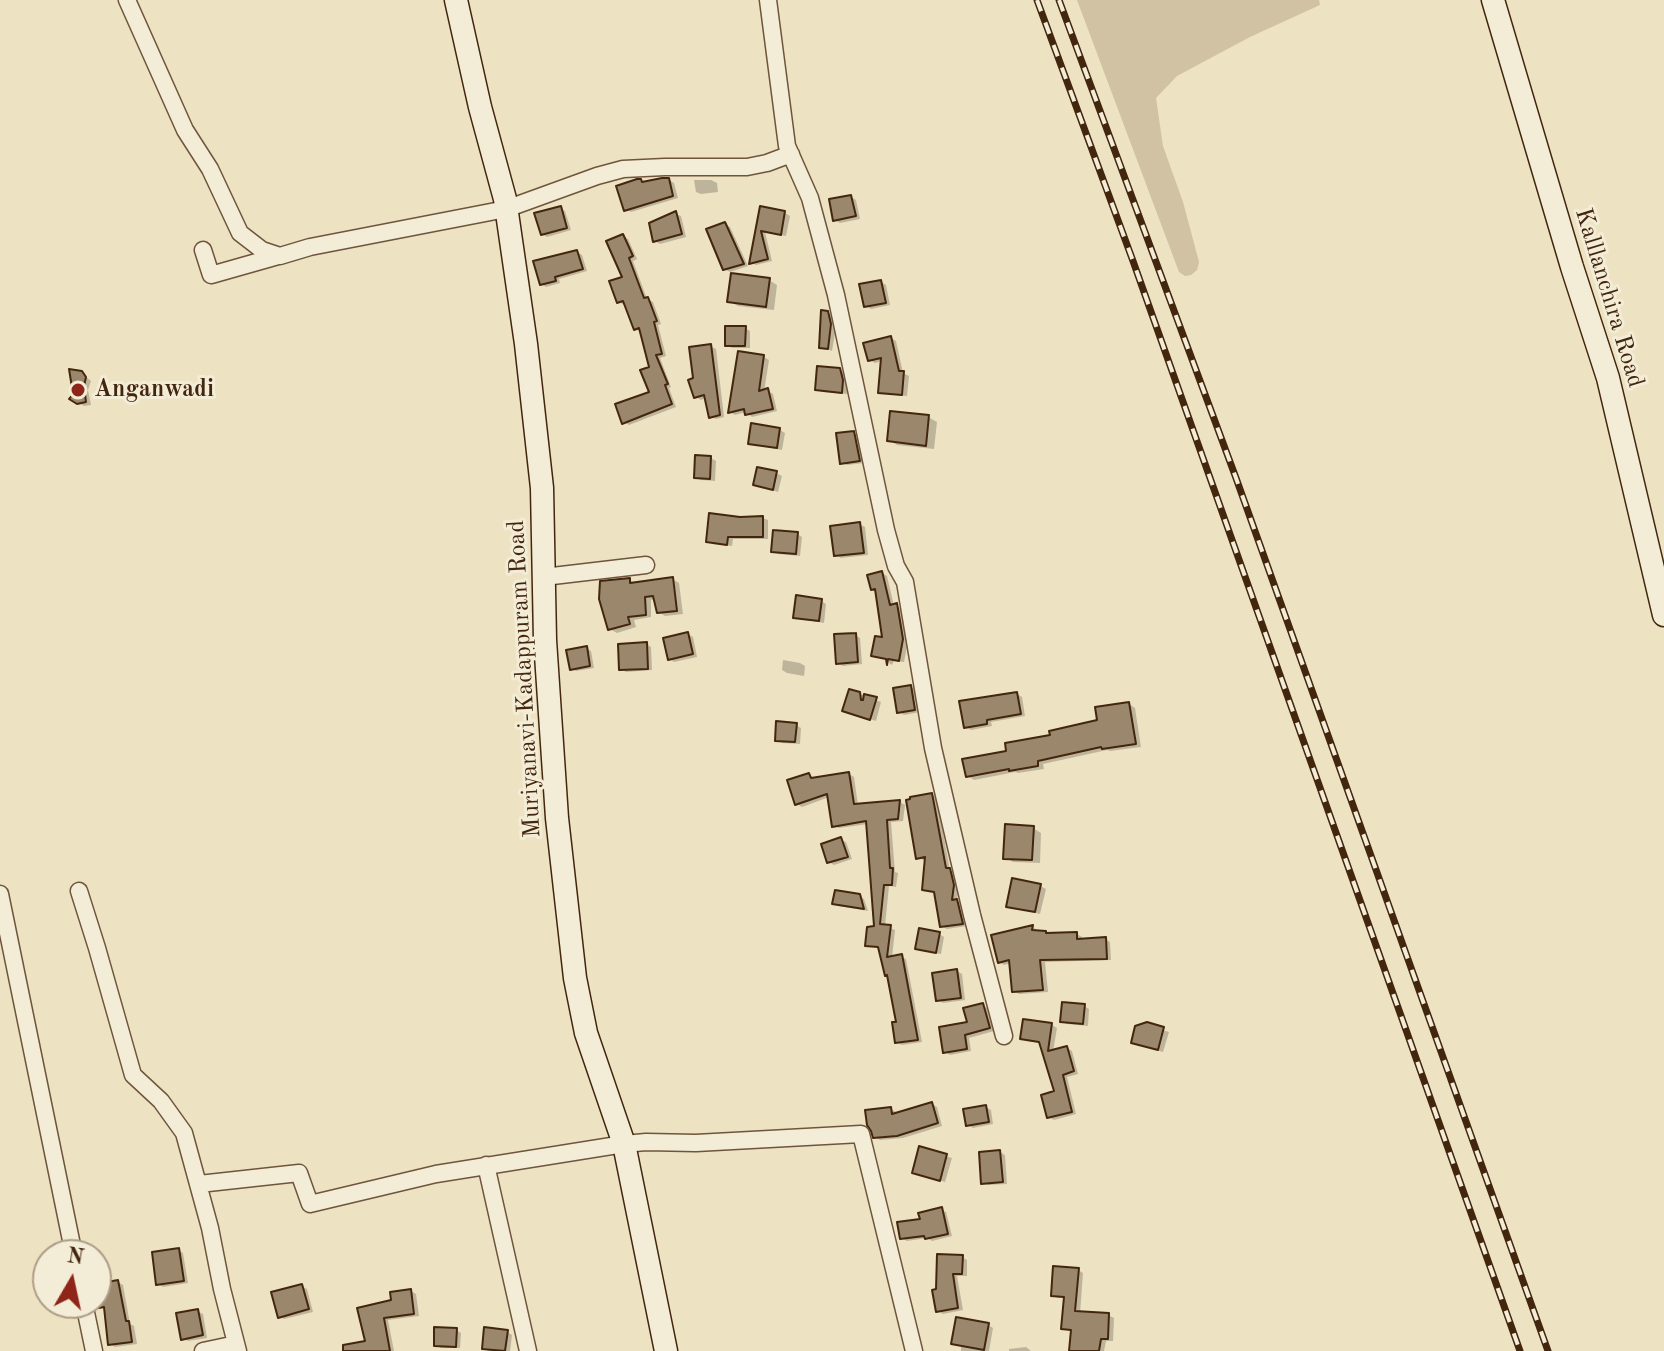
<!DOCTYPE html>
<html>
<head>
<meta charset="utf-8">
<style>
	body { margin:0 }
	#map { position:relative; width:1664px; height:1351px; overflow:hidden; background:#ede2c2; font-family:"Old Standard TT",serif }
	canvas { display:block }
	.north { position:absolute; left:32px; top:1239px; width:80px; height:80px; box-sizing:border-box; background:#f3ecd7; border:2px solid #ad9d87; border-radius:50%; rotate:9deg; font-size:22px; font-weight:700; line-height:32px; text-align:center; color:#43260e }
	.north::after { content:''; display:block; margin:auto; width:28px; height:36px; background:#8f2418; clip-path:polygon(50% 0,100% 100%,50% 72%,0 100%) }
</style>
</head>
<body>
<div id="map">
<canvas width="1664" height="1351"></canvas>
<div class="north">N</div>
</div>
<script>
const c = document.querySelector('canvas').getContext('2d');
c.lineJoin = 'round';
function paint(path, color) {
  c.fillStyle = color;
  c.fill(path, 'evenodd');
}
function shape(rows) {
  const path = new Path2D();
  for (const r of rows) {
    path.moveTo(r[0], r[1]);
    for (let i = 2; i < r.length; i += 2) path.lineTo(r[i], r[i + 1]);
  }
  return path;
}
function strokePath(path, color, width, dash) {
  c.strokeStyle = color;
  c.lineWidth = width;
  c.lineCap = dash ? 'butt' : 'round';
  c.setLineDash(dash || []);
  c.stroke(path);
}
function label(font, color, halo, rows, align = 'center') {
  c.font = font + ' "Old Standard TT",serif';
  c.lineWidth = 6;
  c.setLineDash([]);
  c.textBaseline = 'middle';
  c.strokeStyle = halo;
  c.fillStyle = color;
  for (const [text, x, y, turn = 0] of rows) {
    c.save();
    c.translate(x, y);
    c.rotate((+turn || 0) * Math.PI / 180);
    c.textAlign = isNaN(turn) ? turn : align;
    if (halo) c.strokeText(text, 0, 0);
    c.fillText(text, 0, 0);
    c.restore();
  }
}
paint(shape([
	[1077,0,1319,0,1320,5,1250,37,1177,76,1156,98,1163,146,1183,202,1199,262,1197,270,1191,275,1185,276,1179,272]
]), '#d0c2a3');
paint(shape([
	[669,180,674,183,678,198,631,212,626,209,641,181,646,184],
	[694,180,711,180,717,183,718,192,701,194,696,192],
	[851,197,856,200,860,219,840,223,835,220],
	[560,208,565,211,571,230,547,237,542,234],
	[761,209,785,213,790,216,786,236,765,232,772,261,756,265,751,263],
	[676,214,681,216,686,237,660,244,655,241],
	[725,224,730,227,748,266,730,272,724,269],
	[623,236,628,239,637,259,633,261,647,299,653,302,661,324,658,325,666,356,660,358,671,387,669,388,676,407,629,425,624,422,652,394,651,368,642,332,635,329,626,304,624,305,619,302,625,278],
	[577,252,582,255,587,271,559,279,560,283,546,287,541,284],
	[769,280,777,285,774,310,738,306,729,301],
	[881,282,886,285,890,305,871,309,866,306],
	[827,313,833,316,836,328,832,351,821,347],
	[745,328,750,331,750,348,732,348,727,345],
	[891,338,896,341,903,373,909,376,907,396,885,394,880,391,882,361,875,363,869,360],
	[710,346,716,349,724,417,716,419,711,416,706,398,701,400,696,397,696,379],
	[764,357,769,360,764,392,768,391,773,394,777,411,752,417,746,412,735,415,730,412],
	[840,370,845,373,847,384,847,394,822,392,817,389],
	[81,373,91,381,88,390,91,405,84,406,72,399],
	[928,417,937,422,934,449,897,445,889,440],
	[780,430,785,433,782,450,755,445,750,443],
	[853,433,858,436,864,463,847,465,842,462],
	[711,458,716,461,715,481,701,480,696,477],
	[776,473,782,476,778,492,755,484],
	[763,518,768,520,768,539,733,539,732,546,713,544,708,541,740,519],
	[859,524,865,527,868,555,841,558,836,555],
	[797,534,802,537,800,556,778,554,773,551],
	[882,573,887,576,894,606,902,608,908,642,904,662,894,661,892,665,889,663,888,659,874,655,885,640,877,592,872,589],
	[672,579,679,583,683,614,665,616,659,612,656,599,651,600,651,617,634,620,636,627,617,633,610,629,630,580,636,584],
	[821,601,826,604,824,623,800,619,795,616],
	[688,634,693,637,697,657,674,662,669,659],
	[855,635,860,638,862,664,843,666,838,663],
	[646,644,651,647,652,670,626,672,621,669],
	[586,648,591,651,594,668,576,671,571,668],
	[783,660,800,663,805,666,804,676,787,673,782,670],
	[911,687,916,690,920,712,904,715,899,712],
	[860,694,881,702,876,721,844,710],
	[1017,694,1022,697,1025,716,991,722,992,726,971,730,966,727],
	[1129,704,1135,708,1141,747,1110,751,1107,750,1043,764,1044,769,1018,773,1015,772,974,780,968,776,1008,753,1099,722],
	[796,725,801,728,800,744,782,743,777,740],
	[849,774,854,777,858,805,900,802,905,805,903,821,891,822,895,872,898,873,896,887,889,886,885,926,895,930,892,958,901,957,906,959,922,1042,902,1045,896,1042,898,1023,890,976,881,949,868,945,876,928,868,824,839,828,834,825,829,797,802,807,797,804,809,775,814,778],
	[932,795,937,798,950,871,955,873,958,889,957,901,962,904,967,926,947,929,941,926,936,893,924,889,927,860,923,860,917,857],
	[1033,828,1041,833,1040,863,1013,862,1005,857],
	[841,840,846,842,852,859,834,865,829,862],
	[1040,886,1046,889,1040,914,1014,908,1009,906],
	[859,896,864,899,868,911,839,906,834,903],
	[1033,927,1037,930,1037,932,1049,935,1077,934,1082,937,1082,941,1105,939,1110,942,1111,960,1045,962,1048,992,1019,994,1014,991,1011,963,1004,965,999,962,993,936],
	[939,934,944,937,941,954,922,951,917,948],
	[957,971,962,974,965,1000,943,1003,938,1000],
	[982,1005,987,1008,994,1031,969,1038,971,1051,950,1055,945,1052,969,1023],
	[1084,1006,1089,1009,1088,1026,1067,1024,1062,1021],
	[1052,1025,1057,1028,1053,1052,1067,1048,1072,1051,1078,1074,1067,1077,1076,1114,1054,1120,1048,1117,1056,1093,1041,1043,1028,1041,1023,1038],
	[1147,1025,1169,1032,1163,1052,1138,1045],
	[932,1104,937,1107,942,1126,903,1138,880,1140,875,1137,891,1109,896,1112,896,1115],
	[986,1107,991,1110,993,1124,973,1128,968,1125],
	[920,1149,952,1158,945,1182,914,1172],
	[1000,1152,1005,1155,1007,1184,988,1185,983,1182],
	[941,1210,946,1212,952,1236,932,1241,927,1238,907,1241,901,1238,922,1220],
	[178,1250,183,1253,188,1283,163,1287,158,1284],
	[962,1257,967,1260,967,1276,957,1276,963,1310,943,1314,938,1311,934,1291],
	[1078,1270,1083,1273,1080,1314,1108,1315,1114,1318,1113,1341,1106,1341,1104,1351,1071,1351,1073,1332,1064,1328,1066,1298,1058,1298,1053,1295],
	[118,1282,123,1285,130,1324,134,1326,137,1344,115,1347,110,1344,106,1310,100,1307],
	[301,1286,307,1289,313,1312,284,1319,279,1316],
	[411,1291,416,1294,419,1316,388,1320,394,1351,362,1351,394,1301],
	[197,1311,203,1314,207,1338,188,1341,183,1338],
	[988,1325,993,1328,989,1351,961,1351,961,1346,953,1343],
	[456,1330,461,1333,460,1348,441,1348,436,1345],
	[507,1332,512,1335,510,1351,488,1351,484,1348],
	[1026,1347,1031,1351,1009,1351,1009,1349]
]), '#0003');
const building = shape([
	[662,178,669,178,673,196,624,211,616,186,637,179,641,179,642,182,662,178],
	[851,195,856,216,833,221,829,199,851,195],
	[561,206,567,228,541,235,534,213,561,206],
	[760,206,785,211,781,235,761,231,768,259,749,264,760,206],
	[676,211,682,234,653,242,649,223,676,211],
	[725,222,744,264,723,270,706,229,725,222],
	[623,234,633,256,629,258,644,298,648,297,657,321,654,322,662,354,656,355,668,384,665,385,672,404,622,424,615,404,649,392,640,370,649,367,639,328,634,330,623,301,617,303,609,281,622,277,606,241,623,234],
	[577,250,583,269,555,277,556,281,540,285,533,261,577,250],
	[731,273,770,278,766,307,727,302,731,273],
	[881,280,886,303,864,307,859,284,881,280],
	[821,310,828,311,831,324,828,349,819,348,821,310],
	[725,326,746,326,745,346,725,346,725,326],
	[891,336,899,371,904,371,902,395,878,393,881,358,868,361,863,343,891,336],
	[711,344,720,415,709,418,704,395,694,398,688,380,693,378,689,347,711,344],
	[738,351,764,355,759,391,768,388,773,409,745,415,744,409,728,413,738,351],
	[817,366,840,368,843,380,842,393,815,390,817,366],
	[69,369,82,371,86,377,84,386,86,402,77,404,69,399,73,394,69,369],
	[890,411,929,415,926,446,887,441,890,411],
	[751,423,780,428,777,448,748,444,751,423],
	[854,431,860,461,840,464,836,433,854,431],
	[695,455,711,456,710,479,694,478,695,455],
	[757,467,777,471,773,490,753,485,757,467],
	[709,513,740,517,763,516,763,537,728,537,727,545,706,542,709,513],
	[860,522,864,553,834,556,830,526,860,522],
	[773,530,798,532,796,554,771,552,773,530],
	[882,571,890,605,897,603,903,639,899,661,888,659,887,665,886,659,871,656,875,636,882,637,875,589,871,590,867,575,882,571],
	[673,577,677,611,657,613,653,596,645,597,646,615,628,617,630,624,608,630,599,599,600,581,630,578,630,583,673,577],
	[796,595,822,599,819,621,793,618,796,595],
	[688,632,693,654,668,660,663,638,688,632],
	[856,633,858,662,836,664,834,634,856,633],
	[647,642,648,669,619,670,618,644,647,642],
	[587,646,590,666,570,670,566,650,587,646],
	[911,685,915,710,897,713,893,688,911,685],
	[849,689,860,692,861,700,863,700,864,694,877,697,870,720,842,711,849,689],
	[1017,692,1021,714,987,720,987,724,964,728,959,701,1017,692],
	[1129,702,1136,744,1102,749,1101,747,1038,761,1038,766,1009,771,1009,769,966,777,962,759,1006,751,1005,743,1050,735,1049,731,1097,720,1095,707,1129,702],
	[776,721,797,723,795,742,775,741,776,721],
	[849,772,854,804,900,800,898,819,887,820,890,868,893,868,892,885,884,885,880,924,891,925,887,957,902,954,918,1040,895,1043,892,1022,896,1022,887,975,885,976,878,947,865,946,867,927,874,926,866,821,832,827,827,794,795,805,787,780,809,773,811,778,849,772],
	[932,793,946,868,950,868,954,885,952,900,957,899,963,924,940,927,934,892,922,890,925,857,916,859,906,800,910,799,910,797,932,793],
	[1005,824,1034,826,1032,860,1003,859,1005,824],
	[841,837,848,857,827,863,821,844,841,837],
	[1012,878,1041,884,1035,912,1006,907,1012,878],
	[835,890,860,894,864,909,832,904,835,890],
	[1033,925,1032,930,1046,931,1046,933,1077,932,1077,939,1106,937,1107,959,1040,960,1043,990,1012,992,1009,960,998,963,991,935,1033,925],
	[919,928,940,932,936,953,915,949,919,928],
	[957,969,961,998,936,1001,932,973,957,969],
	[1062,1002,1085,1004,1083,1024,1060,1022,1062,1002],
	[983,1003,990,1028,965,1035,967,1049,943,1053,939,1027,967,1022,963,1008,983,1003],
	[1023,1019,1052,1023,1048,1051,1067,1046,1074,1071,1063,1075,1072,1112,1047,1118,1041,1095,1054,1091,1039,1042,1020,1039,1023,1019],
	[1147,1022,1164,1027,1158,1050,1131,1043,1135,1026,1147,1022],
	[932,1102,938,1123,897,1136,873,1138,871,1131,867,1125,865,1110,891,1107,892,1114,932,1102],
	[986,1105,989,1122,966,1126,963,1109,986,1105],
	[919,1146,947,1154,940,1181,912,1173,919,1146],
	[1000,1150,1003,1182,981,1184,979,1152,1000,1150],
	[942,1207,948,1234,925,1239,924,1236,900,1239,897,1222,920,1219,918,1213,942,1207],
	[179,1248,184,1281,156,1285,152,1252,179,1248],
	[937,1254,963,1255,962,1274,953,1274,958,1308,936,1312,932,1290,936,1289,937,1254],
	[1053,1266,1079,1268,1075,1311,1109,1313,1108,1339,1101,1339,1099,1351,1069,1351,1071,1330,1061,1329,1064,1297,1051,1296,1053,1266],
	[118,1280,126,1321,129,1321,132,1342,108,1345,104,1307,99,1308,96,1284,118,1280],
	[302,1284,309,1309,278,1318,271,1292,302,1284],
	[411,1289,414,1314,384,1318,390,1351,343,1351,343,1345,365,1341,357,1308,391,1300,390,1292,411,1289],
	[198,1309,203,1335,181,1340,176,1313,198,1309],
	[956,1317,989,1323,984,1350,951,1344,956,1317],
	[434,1327,457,1328,456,1347,434,1346,434,1327],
	[484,1327,508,1330,505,1351,482,1349,484,1327]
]);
paint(building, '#9b886c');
strokePath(building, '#43260e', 2);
const street = shape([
	[127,0,185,130,210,169,240,233,262,250,280,256,310,247,506,209,597,176,623,169,665,167,747,167,767,163,791,154],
	[768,0,787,146,810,198,836,295,886,530,896,566,905,582,933,748,972,915,1004,1036],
	[203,250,211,275,278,256],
	[544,577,646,565],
	[79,891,97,948,133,1075,161,1101,184,1133,210,1228,222,1289,238,1351],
	[0,894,74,1255],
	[486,1165,528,1351],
	[199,1184,299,1173,310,1204,436,1174,624,1144,646,1142,696,1143,861,1134,914,1351],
	[84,1303,94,1351],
	[203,1351,236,1344]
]);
const secondary = shape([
	[456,0,480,107,505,199,526,344,542,488,545,640,557,818,575,978,586,1033,624,1144,666,1351],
	[1493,0,1572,267,1608,378,1664,615]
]);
strokePath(street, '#6e553b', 19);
strokePath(secondary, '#43260e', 25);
strokePath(street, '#f3ecd7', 16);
strokePath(secondary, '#f3ecd7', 22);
const rail = shape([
	[1037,0,1133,261,1520,1351],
	[1059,0,1236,478,1548,1351]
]);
strokePath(rail, '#43260e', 7);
strokePath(rail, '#f3ecd7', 4, [12]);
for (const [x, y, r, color] of [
	[78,390,8,"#8f2418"]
]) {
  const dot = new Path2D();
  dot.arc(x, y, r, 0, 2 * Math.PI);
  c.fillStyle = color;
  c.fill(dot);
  strokePath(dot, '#f3ecd7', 3);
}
label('24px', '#43260e', '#f3ecd7', [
	["Kalllanchira Road",1609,298,73],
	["Muriyanavi-Kadappuram Road",525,679,-93]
]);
label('bold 24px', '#43260e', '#f3ecd7', [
	["Anganwadi",94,390]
], 'left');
</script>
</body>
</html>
